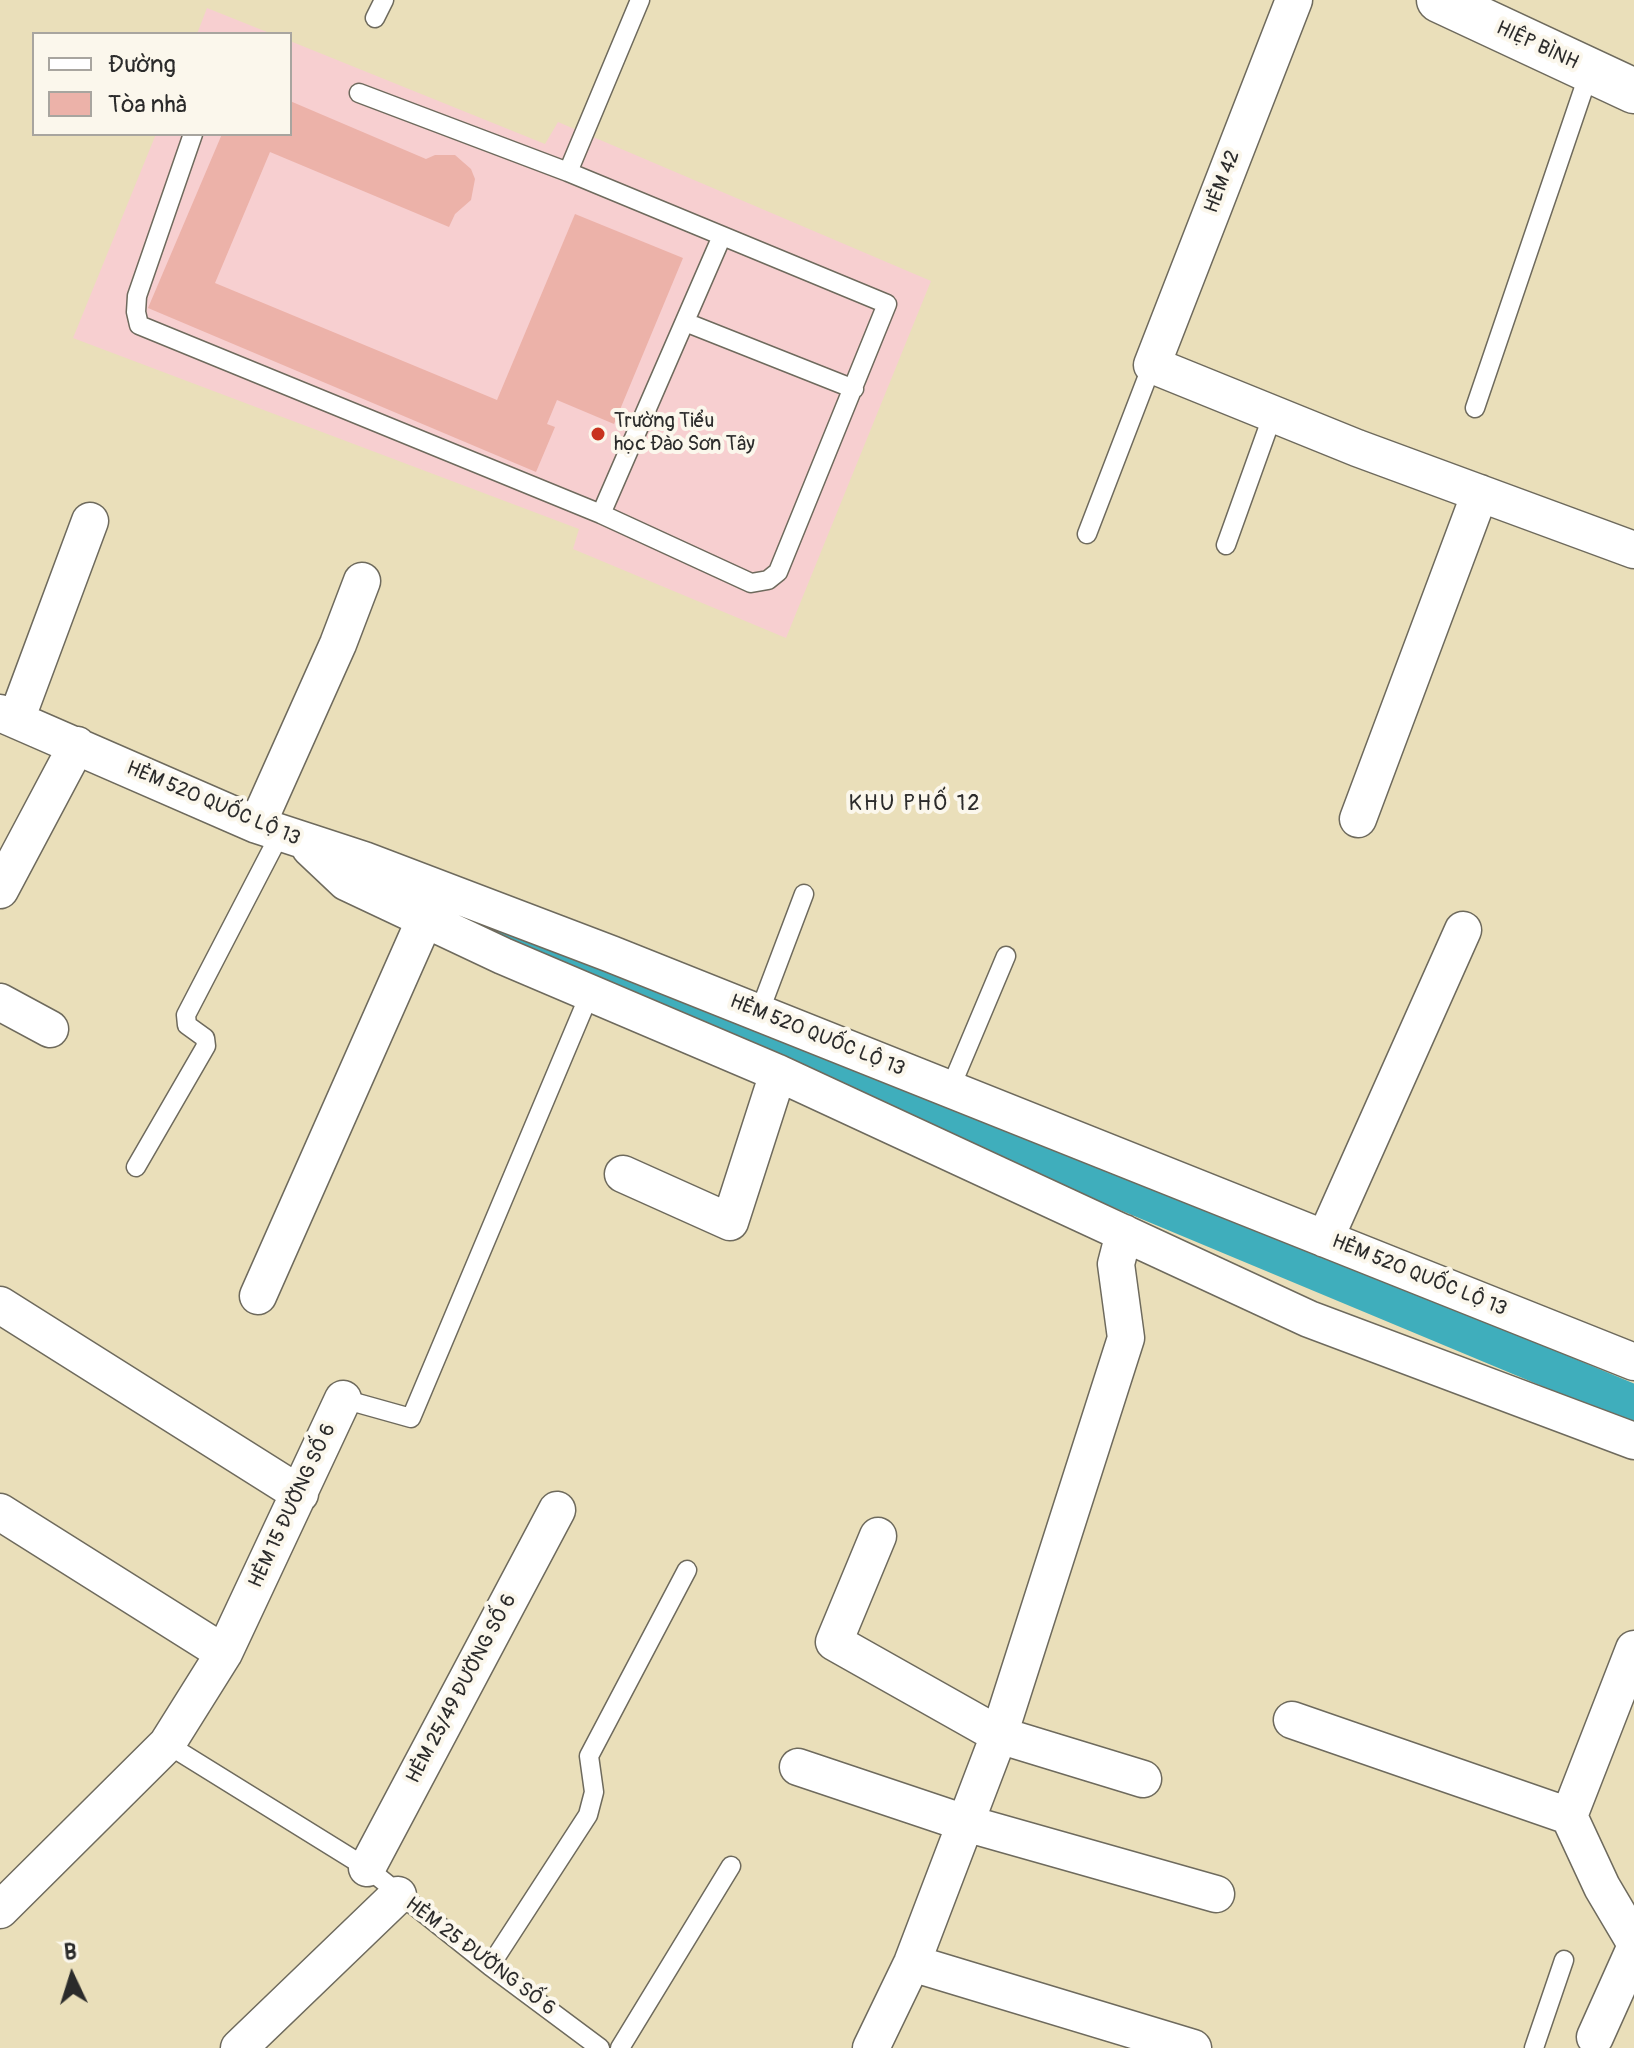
<!DOCTYPE html>
<html>
<head>
<meta charset="utf-8">
<style>
	body { margin:0 }
	#map { position:relative; width:1634px; height:2048px; overflow:hidden; background:#eadfba; font-family:Pangolin,sans-serif }
	canvas { display:block }
	.legend { position:absolute; left:32px; top:32px; width:260px; height:104px; box-sizing:border-box; background:#fbf7ec; border:2px solid #a8a59f; margin:0; padding:10px 14px; list-style:none; font-size:24px; color:#2b2b2b }
	.legend li { display:flex; align-items:center; gap:16px; height:40px }
	.legend b { width:40px; border:2px solid #a8a59f }
	.north { position:absolute; left:32px; top:1936px; width:80px; height:80px; -webkit-text-stroke:6px #fbf7ec; paint-order:stroke; rotate:356deg; font-size:22px; font-weight:700; line-height:32px; text-align:center; color:#2b2b2b }
	.north::after { content:''; display:block; margin:auto; width:28px; height:36px; background:#2b2b2b; clip-path:polygon(50% 0,100% 100%,50% 72%,0 100%) }
</style>
</head>
<body>
<div id="map">
<canvas width="1634" height="2048"></canvas>
<ul class="legend">
<li><b style="height:10px;background:#fff"></b>Đường</li>
<li><b style="height:22px;background:#ecb2a9"></b>Tòa nhà</li>
</ul>
<div class="north">B</div>
</div>
<script>
const c = document.querySelector('canvas').getContext('2d');
c.lineJoin = 'round';
function paint(path, color) {
  c.fillStyle = color;
  c.fill(path, 'evenodd');
}
function shape(rows) {
  const path = new Path2D();
  for (const r of rows) {
    path.moveTo(r[0], r[1]);
    for (let i = 2; i < r.length; i += 2) path.lineTo(r[i], r[i + 1]);
  }
  return path;
}
function strokePath(path, color, width, dash) {
  c.strokeStyle = color;
  c.lineWidth = width;
  c.lineCap = dash ? 'butt' : 'round';
  c.setLineDash(dash || []);
  c.stroke(path);
}
function label(font, color, halo, rows, align = 'center') {
  c.font = font + ' Pangolin,sans-serif';
  c.lineWidth = 8;
  c.setLineDash([]);
  c.textBaseline = 'middle';
  c.strokeStyle = halo;
  c.fillStyle = color;
  for (const [text, x, y, turn = 0] of rows) {
    c.save();
    c.translate(x, y);
    c.rotate((+turn || 0) * Math.PI / 180);
    c.textAlign = isNaN(turn) ? turn : align;
    if (halo) c.strokeText(text, 0, 0);
    c.fillText(text, 0, 0);
    c.restore();
  }
}
paint(shape([
	[207,8,272,34,197,34],
	[290,41,545,144,558,122,931,281,786,638,573,549,579,529,73,338,156,134,290,134]
]), '#f7cfd0');
strokePath(shape([
	[465,921,786,1050,1634,1404]
]), '#3faebc', 38);
paint(shape([
	[290,101,426,159,435,155,455,155,471,169,475,179,471,200,455,214,449,227,270,152,215,283,497,400,575,214,683,258,614,424,557,400,547,424,555,427,536,472,148,308,222,134,272,136,273,134,290,134]
]), '#ecb2a9');
const service = shape([
	[375,18,384,0],
	[193,134,137,296,136,312,139,325,601,514,751,583,768,580,778,572,887,304,568,172,359,93],
	[568,172,640,0],
	[685,322,854,389],
	[1475,408,1590,70],
	[601,514,722,236],
	[1087,534,1152,365],
	[1226,545,1273,414],
	[759,1013,804,894],
	[950,1089,1006,956],
	[136,1167,206,1046,205,1038,187,1025,186,1015,280,834],
	[343,1399,411,1418,590,993],
	[167,1744,367,1868,490,1966,600,2048],
	[490,1966,588,1815,594,1792,589,1756,687,1570],
	[620,2048,731,1866],
	[1534,2048,1564,1960]
]);
const minor = shape([
	[1294,0,1152,365,1357,448,1634,550],
	[0,713,257,825,364,860,611,954,1634,1362],
	[16,720,90,521],
	[1358,819,1480,493],
	[257,825,338,644,362,581],
	[310,848,346,882,503,956,778,1073,1309,1319,1634,1441],
	[0,890,77,745],
	[0,1002,50,1029],
	[623,1174,730,1222,778,1073],
	[1325,1239,1463,930],
	[258,1296,425,919],
	[0,1305,300,1494],
	[0,1512,224,1653],
	[878,1536,834,1642,999,1735,1143,1779],
	[1292,1720,1569,1816,1602,1887,1634,1941],
	[798,1767,965,1823,1216,1894],
	[1569,1816,1634,1649],
	[367,1868,557,1510],
	[0,1910,167,1744,224,1653,343,1399],
	[912,1963,1193,2048],
	[1595,2037,1634,1950],
	[239,2048,398,1895],
	[871,2048,912,1963,999,1735,1126,1338,1116,1264,1124,1233]
]);
const secondary = shape([
	[1439,0,1634,91]
]);
strokePath(service, '#6e6a5d', 21);
strokePath(minor, '#6e6a5d', 39);
strokePath(secondary, '#6e6a5d', 47);
strokePath(service, '#fff', 18);
strokePath(minor, '#fff', 36);
strokePath(secondary, '#fff', 44);
for (const [x, y, r, color] of [
	[598,434,8,"#c8321e"]
]) {
  const dot = new Path2D();
  dot.arc(x, y, r, 0, 2 * Math.PI);
  c.fillStyle = color;
  c.fill(dot);
  strokePath(dot, '#fbf7ec', 3);
}
label('20px', '#2b2b2b', '#fbf7ec', [
	["HIỆP BÌNH",1537,46,25],
	["HẺM 42",1223,182,-69],
	["HẺM 520 QUỐC LỘ 13",213,804,23],
	["HẺM 520 QUỐC LỘ 13",817,1036,22],
	["HẺM 520 QUỐC LỘ 13",1419,1276,22],
	["HẺM 15 ĐƯỜNG SỐ 6",293,1506,-65],
	["HẺM 25/49 ĐƯỜNG SỐ 6",462,1689,-62],
	["HẺM 25 ĐƯỜNG SỐ 6",480,1957,37]
]);
label('20px', '#2b2b2b', '#fbf7ec', [
	["Trường Tiểu",614,422],
	["học Đào Sơn Tây",614,445]
], 'left');
c.letterSpacing = '2px';
label('22px', '#2b2b2b', '#fbf7ec', [
	["KHU PHỐ 12",915,804]
]);
c.letterSpacing = '0px';
</script>
</body>
</html>
